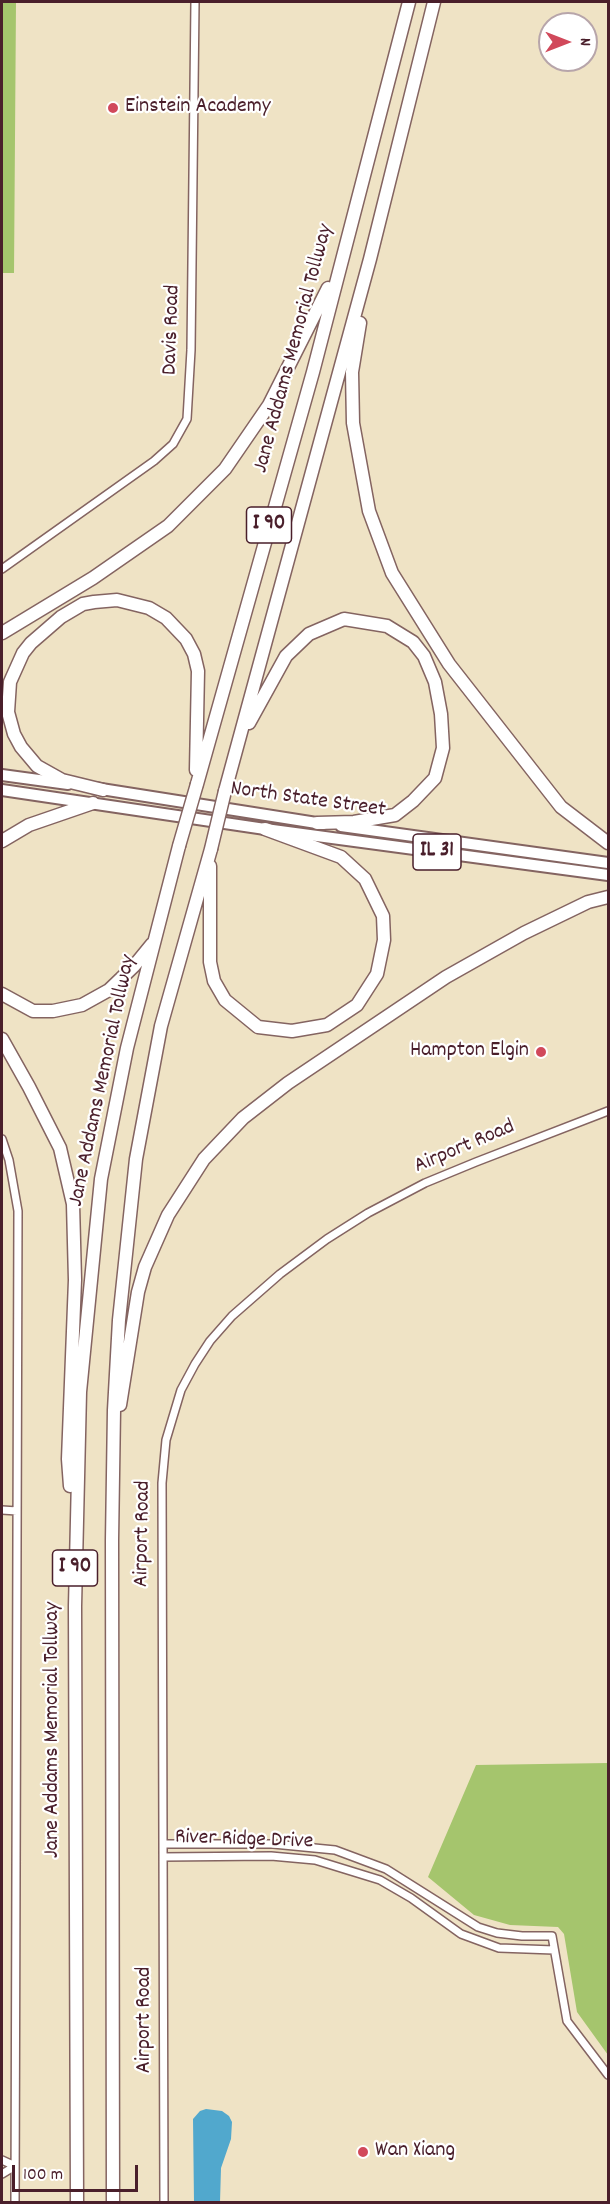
<!DOCTYPE html>
<html>
<head>
<meta charset="utf-8">
<style>
	body { margin:0 }
	#map { position:relative; width:610px; height:2204px; overflow:hidden; background:#efe3c5; font-family:Dekko,sans-serif }
	canvas { display:block }
	.frame { position:absolute; inset:0; border:3px solid #4a1f2b; pointer-events:none }
	.north { position:absolute; left:538px; top:12px; width:60px; height:60px; box-sizing:border-box; background:#fff; border:2px solid #b7a5aa; border-radius:50%; rotate:90deg; font-size:16px; font-weight:700; line-height:24px; text-align:center; color:#4a1f2b }
	.north::after { content:''; display:block; margin:auto; width:21px; height:27px; background:#d1495b; clip-path:polygon(50% 0,100% 100%,50% 72%,0 100%) }
	.scale { position:absolute; left:12px; top:2165px; width:126px; height:27px; box-sizing:border-box; border:3px solid #4a1f2b; border-top:0; padding-left:8px; font-size:18px; line-height:21px; white-space:nowrap; color:#4a1f2b; -webkit-text-stroke:4px #fff; paint-order:stroke }
</style>
</head>
<body>
<div id="map">
<canvas width="610" height="2204"></canvas>
<div class="frame"></div>
<div class="north">N</div>
<div class="scale">100 m</div>
</div>
<script>
const c = document.querySelector('canvas').getContext('2d');
c.lineJoin = 'round';
function paint(path, color) {
  c.fillStyle = color;
  c.fill(path, 'evenodd');
}
function shape(rows) {
  const path = new Path2D();
  for (const r of rows) {
    path.moveTo(r[0], r[1]);
    for (let i = 2; i < r.length; i += 2) path.lineTo(r[i], r[i + 1]);
  }
  return path;
}
function strokePath(path, color, width, dash) {
  c.strokeStyle = color;
  c.lineWidth = width;
  c.lineCap = dash ? 'butt' : 'round';
  c.setLineDash(dash || []);
  c.stroke(path);
}
function label(font, color, halo, rows, align = 'center') {
  c.font = font + ' Dekko,sans-serif';
  c.lineWidth = 4.5;
  c.setLineDash([]);
  c.textBaseline = 'middle';
  c.strokeStyle = halo;
  c.fillStyle = color;
  for (const [text, x, y, turn = 0] of rows) {
    c.save();
    c.translate(x, y);
    c.rotate((+turn || 0) * Math.PI / 180);
    c.textAlign = isNaN(turn) ? turn : align;
    if (halo) c.strokeText(text, 0, 0);
    c.fillText(text, 0, 0);
    c.restore();
  }
}
paint(shape([
	[2,2,16,2,14,273,2,273],
	[608,1763,608,2055,577,2012,564,1934,558,1927,510,1925,474,1915,428,1877,476,1765]
]), '#a5c56d');
paint(shape([
	[206,2109,222,2111,229,2116,232,2122,231,2139,221,2168,220,2202,194,2202,193,2119,200,2111]
]), '#51a8cd');
const street = shape([
	[2,569,154,461,173,444,187,419,191,350,195,2],
	[2,1139,9,1160,18,1211,15,2202],
	[2,1510,17,1511],
	[163,1844,273,1844,335,1850,386,1869,478,1927,497,1933,522,1936,552,1936,567,2021,608,2075],
	[163,1857,271,1856,315,1860,380,1880,411,1898,461,1934,499,1948,554,1950],
	[2,2160,15,2166],
	[2,2174,15,2166],
	[164,2202,162,1483,166,1440,181,1390,195,1364,210,1341,232,1316,280,1274,327,1239,368,1213,425,1183,476,1162,608,1111]
]);
const primary = shape([
	[2,775,68,784],
	[95,788,323,824],
	[2,790,265,829,608,875],
	[341,826,608,863]
]);
const highway = shape([
	[360,323,352,372,353,423,369,511,392,573,449,664,561,807,608,843],
	[2,633,93,578,168,526,225,469,269,405,328,288],
	[249,723,286,656,309,634,344,619,387,626,413,642,424,656,435,682,441,714,443,748,435,778,413,801,395,815,354,822,317,823],
	[197,784,313,372,409,2],
	[103,790,62,780,37,766,21,747,14,734,8,712,10,682,23,653,31,643,61,617,83,604,94,602,117,600,149,608,166,618,186,639,194,654,198,671,196,770],
	[225,791,370,259,434,2],
	[2,841,29,825,93,803],
	[210,866,210,962,214,981,225,1000,258,1027,292,1031,327,1025,357,1005,377,974,384,940,383,916,365,879,341,857,265,829],
	[2,994,33,1011,53,1011,82,1005,109,990,134,966,152,944],
	[2,1039,29,1087,60,1148,73,1204,75,1280,68,1459,70,1486],
	[120,1405,138,1292,145,1267,168,1215,204,1159,243,1118,288,1083,446,977,524,933,588,902,608,897],
	[77,2202,75,1606,80,1392,101,1179,127,1048,179,846],
	[113,2202,112,1540,114,1410,119,1320,136,1159,161,1026,211,849]
]);
strokePath(street, '#846461', 10);
strokePath(primary, '#846461', 14);
strokePath(highway, '#846461', 15);
strokePath(street, '#fff', 7);
strokePath(primary, '#fff', 10);
strokePath(highway, '#fff', 12);
const highwayBridge = shape([
	[179,846,197,784],
	[211,849,225,791]
]);
strokePath(highwayBridge, '#846461', 15, []);
strokePath(highwayBridge, '#fff', 12);
for (const [x, y, r, color] of [
	[113,108,6,"#d1495b"],
	[541,1052,6,"#d1495b"],
	[363,2152,6,"#d1495b"]
]) {
  const dot = new Path2D();
  dot.arc(x, y, r, 0, 2 * Math.PI);
  c.fillStyle = color;
  c.fill(dot);
  strokePath(dot, '#fff', 2);
}
for (const [x, y, w] of [
	[269,525,45],
	[437,852,48],
	[75,1568,45]
]) {
  const box = new Path2D();
  box.roundRect(x - w / 2, y - 18, w, 36, 4.5);
  c.fillStyle = '#fff';
  c.fill(box);
  strokePath(box, '#4a1f2b', 1.5);
}
label('bold 21px', '#4a1f2b', null, [
	["I 90",269,525],
	["IL 31",437,852],
	["I 90",75,1568]
]);
label('22px', '#4a1f2b', '#fff', [
	["Einstein Academy",125,108],
	["Hampton Elgin",529,1052,"right"],
	["Wan Xiang",375,2152]
], 'left');
label('22px', '#4a1f2b', '#fff', [
	["Davis Road",173,330,-88],
	["Jane Addams Memorial Tollway",295,349,-75],
	["North State Street",308,801,8],
	["Jane Addams Memorial Tollway",104,1081,-78],
	["Airport Road",465,1148,-23],
	["Airport Road",144,1534,-89],
	["Jane Addams Memorial Tollway",54,1730,-90],
	["River Ridge Drive",244,1841,2],
	["Airport Road",146,2020,-90]
]);
</script>
</body>
</html>
